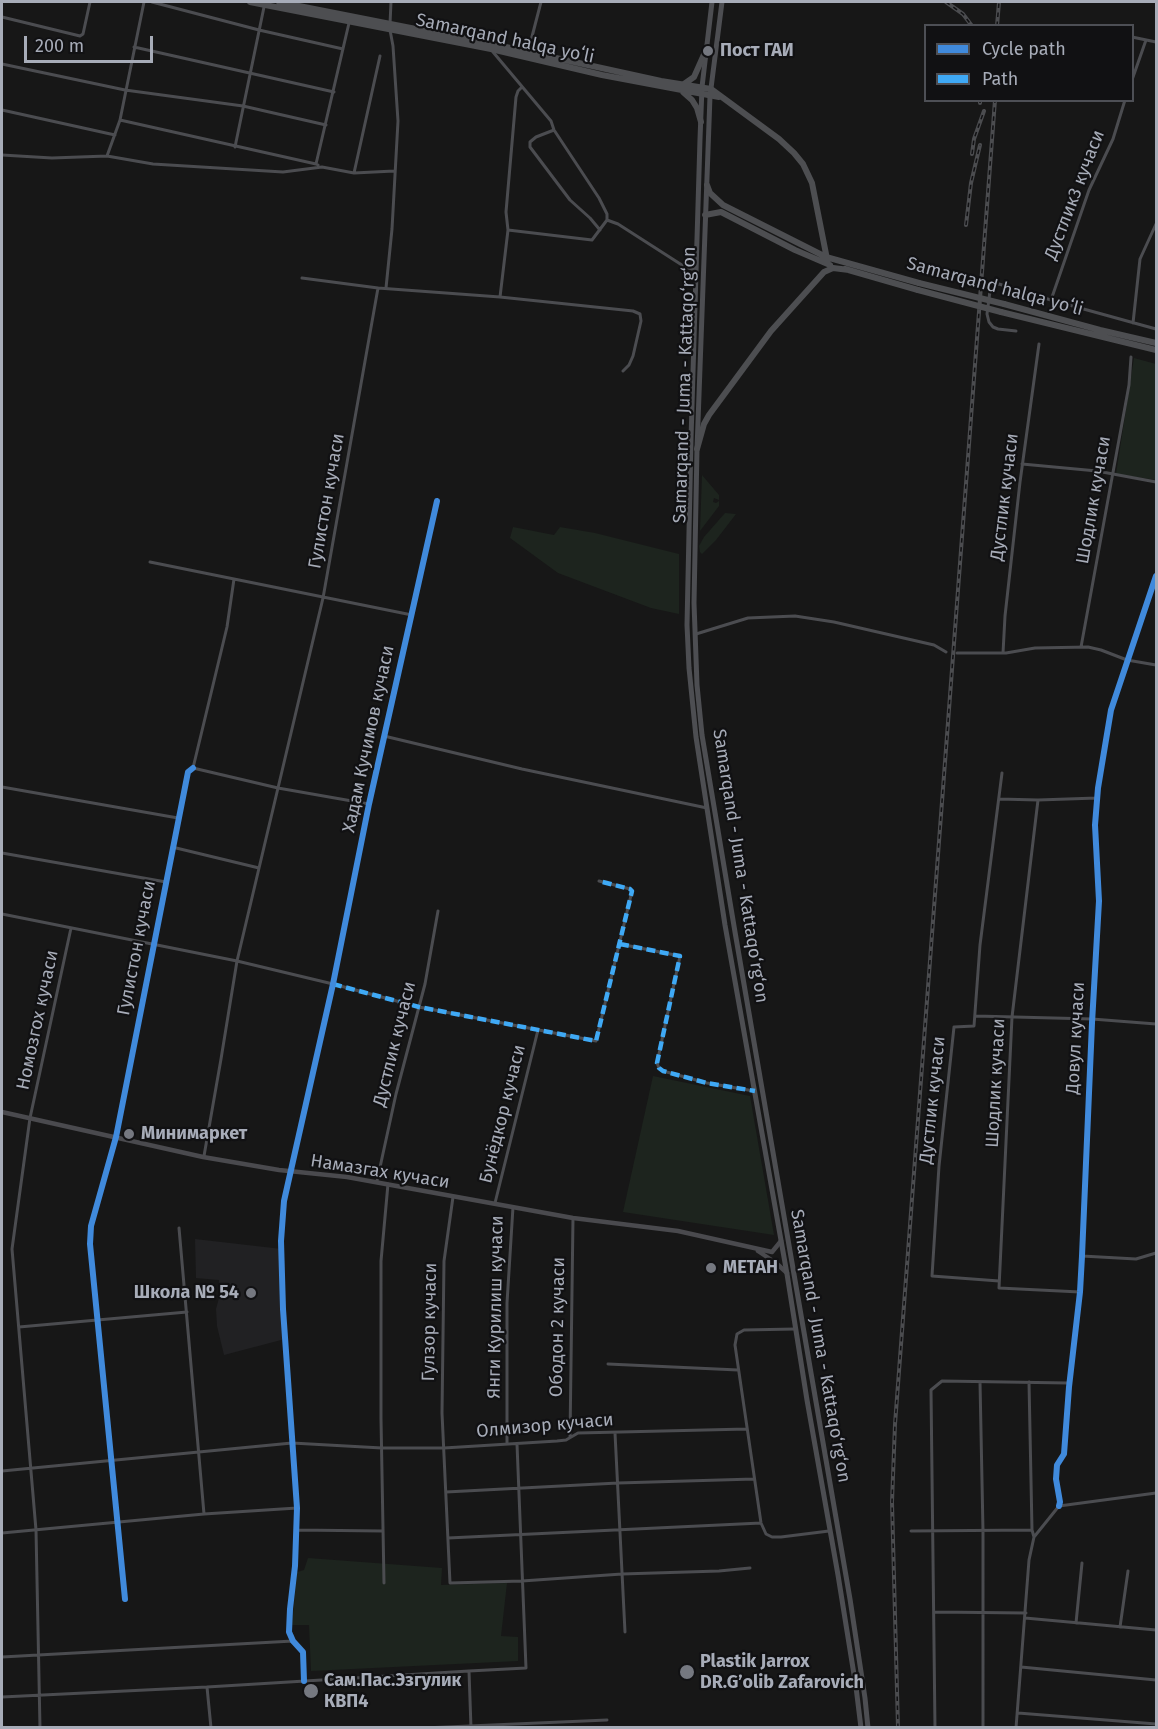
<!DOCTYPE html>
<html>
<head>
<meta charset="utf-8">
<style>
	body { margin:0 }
	#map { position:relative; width:1158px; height:1729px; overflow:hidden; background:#171717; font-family:"Fira Sans",sans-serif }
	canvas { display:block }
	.frame { position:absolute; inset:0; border:3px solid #a7acb8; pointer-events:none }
	.legend { position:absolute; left:924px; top:24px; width:210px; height:78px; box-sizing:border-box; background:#111113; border:2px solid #4d4f55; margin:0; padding:8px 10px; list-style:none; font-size:18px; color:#a7acb8 }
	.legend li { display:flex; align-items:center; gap:12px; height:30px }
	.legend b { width:30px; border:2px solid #4d4f55 }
	.scale { position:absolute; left:24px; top:36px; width:129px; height:27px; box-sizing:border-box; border:3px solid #a7acb8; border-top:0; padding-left:8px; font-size:18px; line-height:21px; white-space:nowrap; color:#a7acb8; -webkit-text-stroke:4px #111113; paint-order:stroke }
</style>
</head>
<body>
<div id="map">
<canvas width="1158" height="1729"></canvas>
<div class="frame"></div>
<ul class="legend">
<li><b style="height:8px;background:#408adc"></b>Cycle path</li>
<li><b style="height:8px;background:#3fa9f5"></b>Path</li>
</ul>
<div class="scale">200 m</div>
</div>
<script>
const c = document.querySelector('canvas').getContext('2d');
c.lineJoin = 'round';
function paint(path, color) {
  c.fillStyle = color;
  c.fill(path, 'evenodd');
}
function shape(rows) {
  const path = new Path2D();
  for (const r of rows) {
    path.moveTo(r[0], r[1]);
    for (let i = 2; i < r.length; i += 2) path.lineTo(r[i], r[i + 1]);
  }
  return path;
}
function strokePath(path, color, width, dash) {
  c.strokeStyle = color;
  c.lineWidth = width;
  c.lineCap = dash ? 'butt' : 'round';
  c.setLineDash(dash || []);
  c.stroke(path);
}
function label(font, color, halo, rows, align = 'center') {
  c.font = font + ' "Fira Sans",sans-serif';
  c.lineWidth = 4.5;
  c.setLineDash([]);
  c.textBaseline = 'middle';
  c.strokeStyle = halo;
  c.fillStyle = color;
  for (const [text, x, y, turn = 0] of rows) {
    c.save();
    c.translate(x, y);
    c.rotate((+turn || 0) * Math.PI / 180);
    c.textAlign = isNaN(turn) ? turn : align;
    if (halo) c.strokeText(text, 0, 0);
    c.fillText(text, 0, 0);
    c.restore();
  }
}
paint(shape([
	[195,1239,282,1249,285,1339,224,1355,217,1326,216,1309,219,1298,219,1280,196,1278]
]), '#212123');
paint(shape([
	[1134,358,1156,364,1156,480,1116,474],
	[702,475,719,495,719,500,714,498,713,502,716,503,719,501,719,506,700,531],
	[725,513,736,514,716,540,702,554,700,552,699,546,704,537],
	[513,527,554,535,560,527,595,533,679,554,679,614,651,608,558,573,510,538],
	[653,1076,750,1096,774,1235,623,1212],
	[308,1558,442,1568,441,1585,507,1583,501,1636,518,1637,518,1661,311,1671,309,1625,292,1625,297,1572,304,1570]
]), '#1d241e');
strokePath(shape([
	[152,2,259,30,343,49],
	[2,17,80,36,83,34,90,2],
	[390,24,391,2],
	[1132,37,1156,42],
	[134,47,334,92],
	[493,52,551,121,554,130,599,198,607,214,607,220],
	[528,52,541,2],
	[2,64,125,90,243,106,326,125],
	[1132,80,1146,40],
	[2,110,115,135],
	[120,120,316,164],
	[554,130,536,137,530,142,530,147,570,200,590,218,600,230],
	[235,147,264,7],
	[2,155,52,158,107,156,153,164,283,172,322,167,354,173,394,171],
	[107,156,120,120,144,2],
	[318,165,316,164,349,23],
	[354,173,380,56],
	[508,230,592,240,607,220,618,224,685,267,696,270],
	[302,278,378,288,500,297,633,311,640,314,641,321,633,356,629,365,623,371],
	[386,288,392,229,398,121,393,46,390,30],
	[500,297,508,230,506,212,516,97,518,91,522,87],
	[1051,300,1089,190,1113,139,1125,100],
	[1133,323,1140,259,1156,224],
	[1016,331,998,329,993,327,989,322,987,314,990,291,992,288,999,284,1051,300,1156,329],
	[1022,464,1097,471,1156,482],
	[150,562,412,615],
	[696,634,748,618,795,616,834,622,934,645,946,652],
	[1081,647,1129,385,1131,357],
	[957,653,1006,653,1035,648,1088,647,1101,650,1127,660,1156,665],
	[1003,653,1005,616,1020,482,1039,344],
	[384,736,522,769,707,808],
	[193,768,227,627,234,579],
	[193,768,278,788,369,804],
	[2,787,178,818],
	[999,799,1038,800,1097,798],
	[1038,800,1012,1017,999,1288,1080,1292],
	[172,847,259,868],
	[2,853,166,882],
	[2,914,237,961,333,984,419,1007,596,1041,632,891,630,889,599,881],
	[620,944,680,956,657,1063,659,1068,663,1071,707,1083,754,1091],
	[976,1016,1092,1019,1156,1024],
	[204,1156,221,1059,237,961,323,598,378,288],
	[377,1181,396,1094,425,984,438,911],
	[453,1197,444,1261,442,1413,450,1583,522,1581,622,1574,719,1571,750,1568],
	[495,1203,538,1030],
	[179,1228,204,1514],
	[1082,1256,1136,1259,1156,1253],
	[999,1281,932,1276,939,1166,954,1027,974,1026,980,945,1002,773],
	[19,1327,187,1312],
	[795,1329,744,1330,737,1334,735,1345,761,1523,766,1534,772,1537,781,1537,829,1531],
	[608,1364,738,1370],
	[980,1382,983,1531,983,1728],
	[1029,1382,1032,1530],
	[615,1433,625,1632],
	[570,1437,573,1218],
	[507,1444,507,1303,513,1207],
	[2,1471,292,1443,382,1448,444,1448,557,1441,566,1440,578,1433,747,1429],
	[446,1492,618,1483,754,1479],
	[1059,1506,1060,1502,1056,1479,1057,1465,1064,1454,1069,1387,1080,1292,1082,1256,1092,1023,1099,901,1095,825,1098,788,1111,710,1156,576],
	[1059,1506,1156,1493],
	[296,1530,383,1531],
	[911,1531,1032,1530,1034,1537],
	[2,1533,204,1514,297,1508],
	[448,1538,761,1523],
	[384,1583,381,1419,381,1261,388,1184],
	[125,1599,90,1244,91,1226,116,1137,188,772,193,768],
	[935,1612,1026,1613],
	[1025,1618,1156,1630],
	[1076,1623,1082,1563],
	[1120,1627,1128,1571],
	[2,1657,293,1641],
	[1021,1667,1156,1680],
	[469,1671,526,1668,517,1444],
	[304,1681,303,1652,293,1641,289,1632,290,1609,295,1566,297,1508,283,1309,281,1241,284,1201,333,984,369,804,437,501],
	[207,1687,211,1728],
	[2,1697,207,1687,469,1671,471,1728],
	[1018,1713,1156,1724],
	[40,1728,36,1530,12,1249,30,1118,71,928],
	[423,1728,607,1720],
	[935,1728,931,1390,942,1381,1068,1383],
	[1016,1728,1029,1560,1034,1537,1059,1506]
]), '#4b4c50', 3);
strokePath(shape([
	[2,1112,203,1157,279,1170,347,1177,573,1218,678,1231,772,1252,781,1241],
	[758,1251,776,1263,787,1273]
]), '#4a4a4e', 4.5);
strokePath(shape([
	[712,2,702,87,700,139,691,439,687,625,689,668,696,737,725,925,787,1274,807,1400,838,1575,856,1687,861,1728],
	[722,2,710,96,697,449,694,603,697,685,702,735,735,932,850,1599,865,1698,868,1728]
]), '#4d4e52', 5);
strokePath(shape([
	[250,2,491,49,602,75,719,97],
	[279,2,492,44,661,81,711,89,779,139,794,153,803,164,812,183,828,264],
	[684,84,694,77,706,50],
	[683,92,692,100,697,108,701,122],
	[707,185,710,193,723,205,826,257,919,283],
	[705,215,721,212,795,250,830,265],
	[845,269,918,290],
	[1004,304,1100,330,1156,343],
	[1001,312,1156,350],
	[697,449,704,424,709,415,771,331,824,272,833,268,849,270]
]), '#4d4e51', 6);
const rail = shape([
	[946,2,963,14,972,26],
	[997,26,999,2],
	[980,103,980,100],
	[972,154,974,139,984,111],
	[966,225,971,183,980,145],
	[898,1728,892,1502,895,1424,995,100]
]);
strokePath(rail, '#4b4c4f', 4);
strokePath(rail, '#111113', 1.5, [4.5]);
strokePath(shape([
	[919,283,1004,304],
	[918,290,1001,312]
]), '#4d4e51', 6);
strokePath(shape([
	[620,944,680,956,657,1063,659,1068,663,1071,707,1083,755,1091],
	[333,984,419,1007,596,1041,632,891,630,889,599,881]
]), '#3fa9f5', 4.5, [9, 4.5]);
strokePath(shape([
	[1059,1506,1060,1502,1056,1479,1057,1465,1064,1454,1069,1387,1080,1292,1082,1256,1092,1023,1099,901,1095,825,1098,788,1111,710,1156,576],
	[125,1599,90,1244,91,1226,116,1137,188,772,193,768],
	[304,1681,303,1652,293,1641,289,1632,290,1609,295,1566,297,1508,283,1309,281,1241,284,1201,333,984,369,804,437,501]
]), '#408adc', 6);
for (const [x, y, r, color] of [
	[708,51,6,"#757880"],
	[129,1134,6,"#757880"],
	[711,1268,6,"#757880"],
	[251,1293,6,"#757880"],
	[687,1672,8,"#757880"],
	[311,1691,8,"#757880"]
]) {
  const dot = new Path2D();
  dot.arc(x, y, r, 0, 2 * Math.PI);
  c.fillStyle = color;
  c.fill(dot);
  strokePath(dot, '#111113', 2);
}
label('18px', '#a7acb8', '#111113', [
	["Samarqand halqa yoʻli",505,39,12],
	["Дустлик3 кучаси",1075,195,-69],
	["Samarqand halqa yoʻli",995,287,15],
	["Samarqand - Juma - Kattaqo‘rg‘on",685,385,-88],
	["Дустлик кучаси",1005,497,-83],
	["Шодлик кучаси",1094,500,-80],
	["Гулистон кучаси",327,501,-80],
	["Хадам Кучимов кучаси",369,739,-78],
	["Samarqand - Juma - Kattaqo‘rg‘on",740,866,81],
	["Гулистон кучаси",137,948,-79],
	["Номозгох кучаси",38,1020,-78],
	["Довул кучаси",1076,1038,-87],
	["Дустлик кучаси",395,1044,-76],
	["Шодлик кучаси",996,1083,-87],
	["Дустлик кучаси",933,1100,-84],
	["Бунёдкор кучаси",503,1114,-76],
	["Намазгах кучаси",380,1172,9],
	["Янги Курилиш кучаси",496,1307,-89],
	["Гулзор кучаси",430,1322,-89],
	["Ободон 2 кучаси",558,1327,-89],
	["Samarqand - Juma - Kattaqo‘rg‘on",820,1346,80],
	["Олмизор кучаси",545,1426,-5]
]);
label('bold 18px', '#a7acb8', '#111113', [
	["Пост ГАИ",720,51],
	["Минимаркет",141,1134],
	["МЕТАН",723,1268],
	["Школа № 54",239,1293,"right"],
	["Plastik Jarrox",700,1662],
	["DR.G’olib Zafarovich",700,1683],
	["Сам.Пас.Эзгулик",324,1681],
	["КВП4",324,1702]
], 'left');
</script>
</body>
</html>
